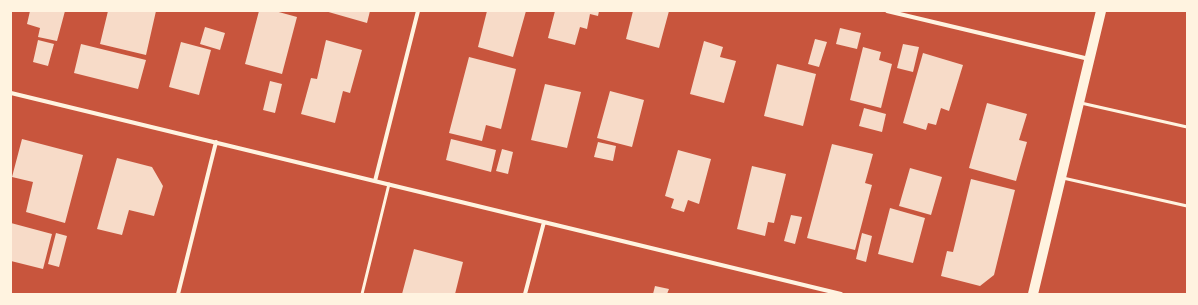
<!DOCTYPE html>
<html>
<head>
<meta charset="utf-8">
<style>
	body { margin:0 }
	#map { position:relative; width:1198px; height:305px; overflow:hidden; background:#c8553d; font-family:"Fira Sans Condensed",sans-serif }
	canvas { display:block }
	.frame { position:absolute; inset:0; border:12px solid #fff3e0; pointer-events:none }
</style>
</head>
<body>
<div id="map">
<canvas width="1198" height="305"></canvas>
<div class="frame"></div>
</div>
<script>
const c = document.querySelector('canvas').getContext('2d');
c.lineJoin = 'round';
function paint(path, color) {
  c.fillStyle = color;
  c.fill(path, 'evenodd');
}
function shape(rows) {
  const path = new Path2D();
  for (const r of rows) {
    path.moveTo(r[0], r[1]);
    for (let i = 2; i < r.length; i += 2) path.lineTo(r[i], r[i + 1]);
  }
  return path;
}
function strokePath(path, color, width, dash) {
  c.strokeStyle = color;
  c.lineWidth = width;
  c.lineCap = dash ? 'butt' : 'round';
  c.setLineDash(dash || []);
  c.stroke(path);
}
paint(shape([
	[30,11,65,11,57,41,38,37,40,28,27,24],
	[108,11,156,11,146,55,100,44],
	[259,11,275,11,297,17,282,74,245,64],
	[325,11,370,11,367,23],
	[487,11,526,11,513,57,478,47],
	[555,11,599,11,598,16,590,14,587,29,580,27,575,45,548,38],
	[633,11,669,11,659,48,626,39],
	[205,27,225,33,220,50,200,44],
	[840,28,861,33,857,49,836,44],
	[815,39,827,42,819,67,808,64],
	[38,40,54,44,48,66,33,62],
	[326,40,362,50,350,93,343,91,335,123,301,114,311,78,317,79],
	[704,41,723,47,720,57,736,61,724,103,690,94],
	[181,42,211,50,199,95,169,87],
	[81,44,146,60,138,89,74,73],
	[903,44,919,47,913,72,897,68],
	[863,47,881,52,879,60,892,64,881,108,850,100],
	[923,53,963,65,949,111,941,108,936,125,928,123,926,130,903,123],
	[469,57,516,69,501,129,486,125,482,141,449,133],
	[777,64,816,74,803,126,764,116],
	[270,81,282,84,275,113,263,110],
	[545,84,581,92,567,148,531,140],
	[610,91,644,100,632,147,597,138],
	[987,103,1027,114,1019,140,1027,142,1016,181,969,168],
	[864,108,886,114,882,132,859,126],
	[22,139,83,155,65,223,26,212,33,182,12,177],
	[451,139,496,150,491,172,446,160],
	[598,142,616,146,613,161,594,157],
	[832,144,873,154,865,183,872,185,855,250,807,238],
	[502,149,513,152,508,174,496,171],
	[678,150,711,159,699,204,688,200,684,212,671,208,674,199,665,196],
	[117,158,152,167,163,186,154,216,129,210,122,235,97,229],
	[752,166,786,174,774,223,768,222,765,236,737,229],
	[910,168,942,177,931,215,899,206],
	[971,179,1015,190,994,275,980,286,941,276,947,251,953,252],
	[890,208,925,218,913,263,878,254],
	[791,215,802,217,795,244,784,241],
	[11,223,52,234,43,269,11,261],
	[56,233,67,236,59,267,48,264],
	[862,233,872,236,866,262,856,259],
	[414,249,463,262,455,294,402,294],
	[655,286,669,289,667,294,653,294]
]), '#f7dbc8');
strokePath(shape([
	[1081,103,1187,127],
	[1063,178,1187,206],
	[362,294,389,184]
]), '#fff3e0', 3);
strokePath(shape([
	[887,11,1089,59],
	[11,93,841,294],
	[375,181,418,11],
	[178,294,216,142],
	[525,294,544,222]
]), '#fff3e0', 4);
strokePath(shape([
	[1033,294,1101,11]
]), '#fff3e0', 10);
</script>
</body>
</html>
